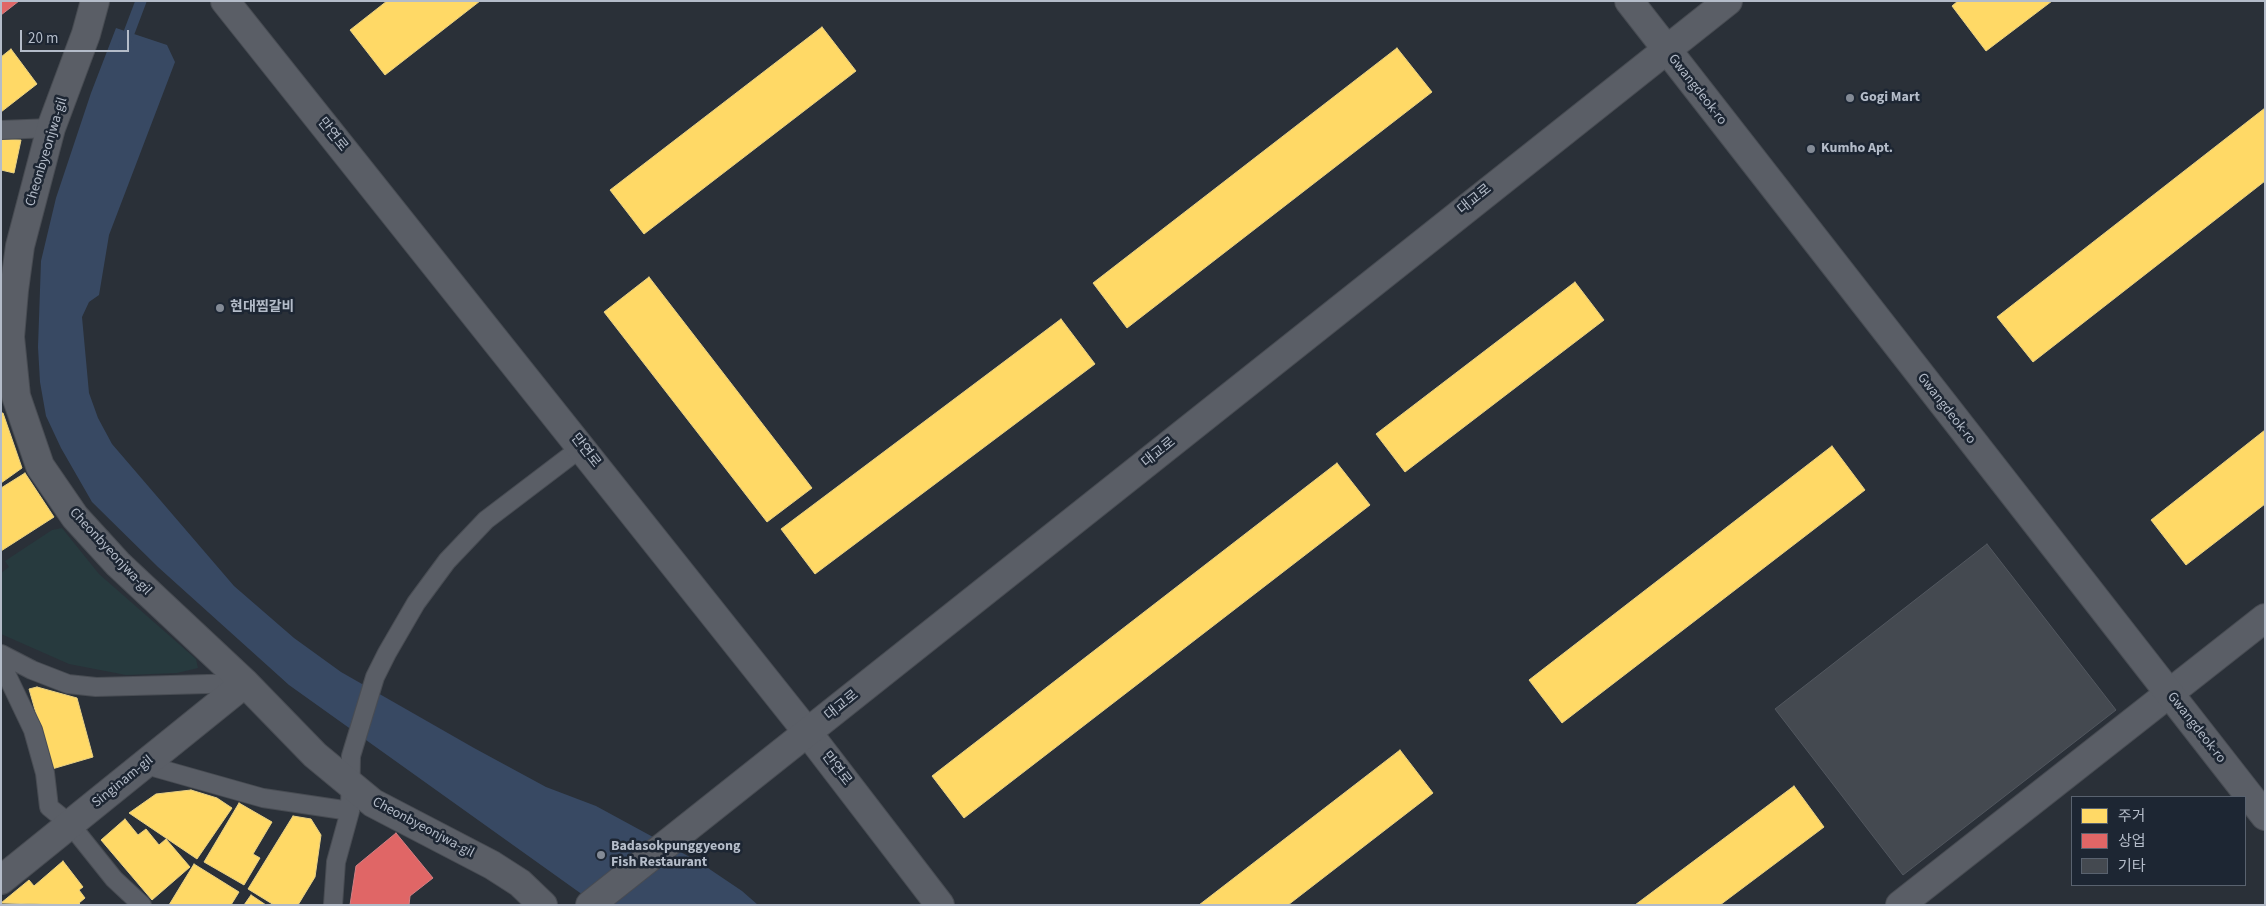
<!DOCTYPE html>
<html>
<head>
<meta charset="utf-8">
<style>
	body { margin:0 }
	#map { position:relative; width:2266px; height:906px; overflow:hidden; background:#2a3038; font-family:"Source Sans 3","Noto Sans KR",sans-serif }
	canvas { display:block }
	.frame { position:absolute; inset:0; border:2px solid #b4bcc9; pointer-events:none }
	.legend { position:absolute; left:2071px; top:796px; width:175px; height:90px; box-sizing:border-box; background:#1d2633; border:1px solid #59626f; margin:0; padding:6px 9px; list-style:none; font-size:15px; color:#b4bcc9 }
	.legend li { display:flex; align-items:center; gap:10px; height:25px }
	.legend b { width:25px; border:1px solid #59626f }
	.scale { position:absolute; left:20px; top:30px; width:109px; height:22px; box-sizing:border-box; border:2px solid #b4bcc9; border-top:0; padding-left:6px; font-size:15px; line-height:18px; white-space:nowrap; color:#b4bcc9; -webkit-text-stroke:4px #1d2633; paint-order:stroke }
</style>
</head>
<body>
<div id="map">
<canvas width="2266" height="906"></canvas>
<div class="frame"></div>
<ul class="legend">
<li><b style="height:14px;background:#ffd966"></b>주거</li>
<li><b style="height:14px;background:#e06666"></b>상업</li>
<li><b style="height:14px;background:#444950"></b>기타</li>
</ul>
<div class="scale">20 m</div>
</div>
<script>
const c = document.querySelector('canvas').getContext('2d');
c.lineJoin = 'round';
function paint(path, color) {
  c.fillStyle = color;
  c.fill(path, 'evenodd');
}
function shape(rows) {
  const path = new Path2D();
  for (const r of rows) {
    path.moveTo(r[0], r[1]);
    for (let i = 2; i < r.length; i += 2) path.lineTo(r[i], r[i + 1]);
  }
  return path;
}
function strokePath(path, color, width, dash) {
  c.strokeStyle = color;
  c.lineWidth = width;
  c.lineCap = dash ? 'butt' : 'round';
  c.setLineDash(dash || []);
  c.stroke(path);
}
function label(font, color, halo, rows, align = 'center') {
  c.font = font + ' "Source Sans 3","Noto Sans KR",sans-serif';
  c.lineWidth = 5;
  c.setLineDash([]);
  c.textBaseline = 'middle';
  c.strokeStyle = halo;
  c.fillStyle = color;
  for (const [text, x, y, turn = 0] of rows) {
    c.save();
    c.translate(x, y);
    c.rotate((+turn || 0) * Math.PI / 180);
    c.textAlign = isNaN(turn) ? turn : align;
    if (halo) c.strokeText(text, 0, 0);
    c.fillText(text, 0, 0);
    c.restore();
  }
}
paint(shape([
	[62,528,99,574,196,659,198,668,177,673,126,675,69,664,1,634,1,573,9,567,5,561,52,530]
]), '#273a3e');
paint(shape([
	[116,28,167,45,175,62,109,235,99,295,89,302,82,317,89,393,98,418,112,444,234,586,294,638,341,672,474,748,546,787,596,806,699,862,742,891,758,905,597,905,289,685,158,567,92,502,61,448,46,416,40,382,38,347,41,261,56,198,91,93]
]), '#384963');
const homes = shape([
	[387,1,480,1,385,75,350,30,387,1],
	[1958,1,2052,1,1986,51,1952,6,1958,1],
	[822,27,856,71,644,234,610,190,822,27],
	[1397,48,1432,92,1127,328,1093,283,1397,48],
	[11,49,37,84,1,112,1,57,11,49],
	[2265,108,2265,181,2033,362,1997,317,2265,108],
	[1,139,21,140,14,173,1,170,1,139],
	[649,277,812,488,767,522,604,312,649,277],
	[1575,282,1604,320,1405,472,1376,434,1575,282],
	[1061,319,1095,364,815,574,781,529,1061,319],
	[1,413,3,413,22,468,1,483,1,413],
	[2265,430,2265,504,2186,565,2151,520,2265,430],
	[1832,446,1865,490,1562,723,1529,680,1832,446],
	[1337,463,1370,505,964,818,932,776,1337,463],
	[25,473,54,517,1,551,1,488,25,473],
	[37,687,77,698,93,757,52,769,29,689,37,687],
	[1400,750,1433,793,1288,905,1199,905,1400,750],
	[1794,786,1824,827,1720,905,1635,905,1794,786],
	[191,790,217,798,232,808,197,859,129,813,156,794,191,790],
	[239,803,272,822,253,854,260,858,244,885,204,862,239,803],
	[293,816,311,819,321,835,315,877,298,905,274,905,248,889,293,816],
	[125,819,138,835,146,829,159,845,166,839,190,867,152,900,101,840,125,819],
	[63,861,83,887,79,890,85,898,79,903,81,905,1,903,29,880,34,886,63,861],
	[194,864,239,892,231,905,169,905,194,864],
	[251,895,266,905,244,905,251,895]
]);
paint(homes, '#ffd966');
strokePath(homes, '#e8d084', 1);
const shops = shape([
	[1,1,19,1,1,15,1,1],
	[396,833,433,878,410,896,409,905,350,905,356,866,396,833]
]);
paint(shops, '#e06666');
strokePath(shops, '#d38084', 1);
strokePath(shape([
	[124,46,141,1]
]), '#384963', 11);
const building = shape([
	[1987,544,2116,710,1903,875,1775,709,1987,544]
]);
paint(building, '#444950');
strokePath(building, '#52575f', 1);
const service = shape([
	[1,130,51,128],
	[1,654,32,670,68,684,96,687,245,683],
	[1,663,33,730,45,773,49,807,70,824,114,879,142,905],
	[146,765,263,798,350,811],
	[333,905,336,862,350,811,351,756,375,677,387,653,416,603,447,561,486,520,582,447]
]);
const minor = shape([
	[95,1,86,34,51,128,20,246,14,290,10,337,16,396,40,466,75,517,118,564,245,683,315,755,373,803,492,865,520,883,543,905],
	[225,1,808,733,940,905],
	[1,880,245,683],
	[1900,905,2265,618]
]);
const tertiary = shape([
	[1629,1,2265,816],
	[590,905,1728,1]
]);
strokePath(service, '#484c53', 20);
strokePath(minor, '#484c53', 30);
strokePath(tertiary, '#484c53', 30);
strokePath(service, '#5a5e66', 18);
strokePath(minor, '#5a5e66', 28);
strokePath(tertiary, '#5a5e66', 28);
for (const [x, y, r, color] of [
	[1850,98,5,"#848b96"],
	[1811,149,5,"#848b96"],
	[220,308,5,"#848b96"],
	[601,855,5,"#848b96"]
]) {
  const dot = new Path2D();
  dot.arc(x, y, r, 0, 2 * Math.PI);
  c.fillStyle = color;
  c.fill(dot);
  strokePath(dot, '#1d2633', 2);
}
label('14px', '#b4bcc9', '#1d2633', [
	["Gwangdeok-ro",1697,90,52],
	["만연로",332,135,51],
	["Cheonbyeonjwa-gil",47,152,-73],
	["대교로",1475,200,-39],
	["Gwangdeok-ro",1946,409,52],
	["만연로",585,451,52],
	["대교로",1159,453,-39],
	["Cheonbyeonjwa-gil",110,552,47],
	["대교로",842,706,-39],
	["Gwangdeok-ro",2196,728,52],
	["만연로",836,769,52],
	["Singinam-gil",123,782,-39],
	["Cheonbyeonjwa-gil",423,828,28]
]);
label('bold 14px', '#b4bcc9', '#1d2633', [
	["Gogi Mart",1860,98],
	["Kumho Apt.",1821,149],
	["현대찜갈비",230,308],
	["Badasokpunggyeong",611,847],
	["Fish Restaurant",611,863]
], 'left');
</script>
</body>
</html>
